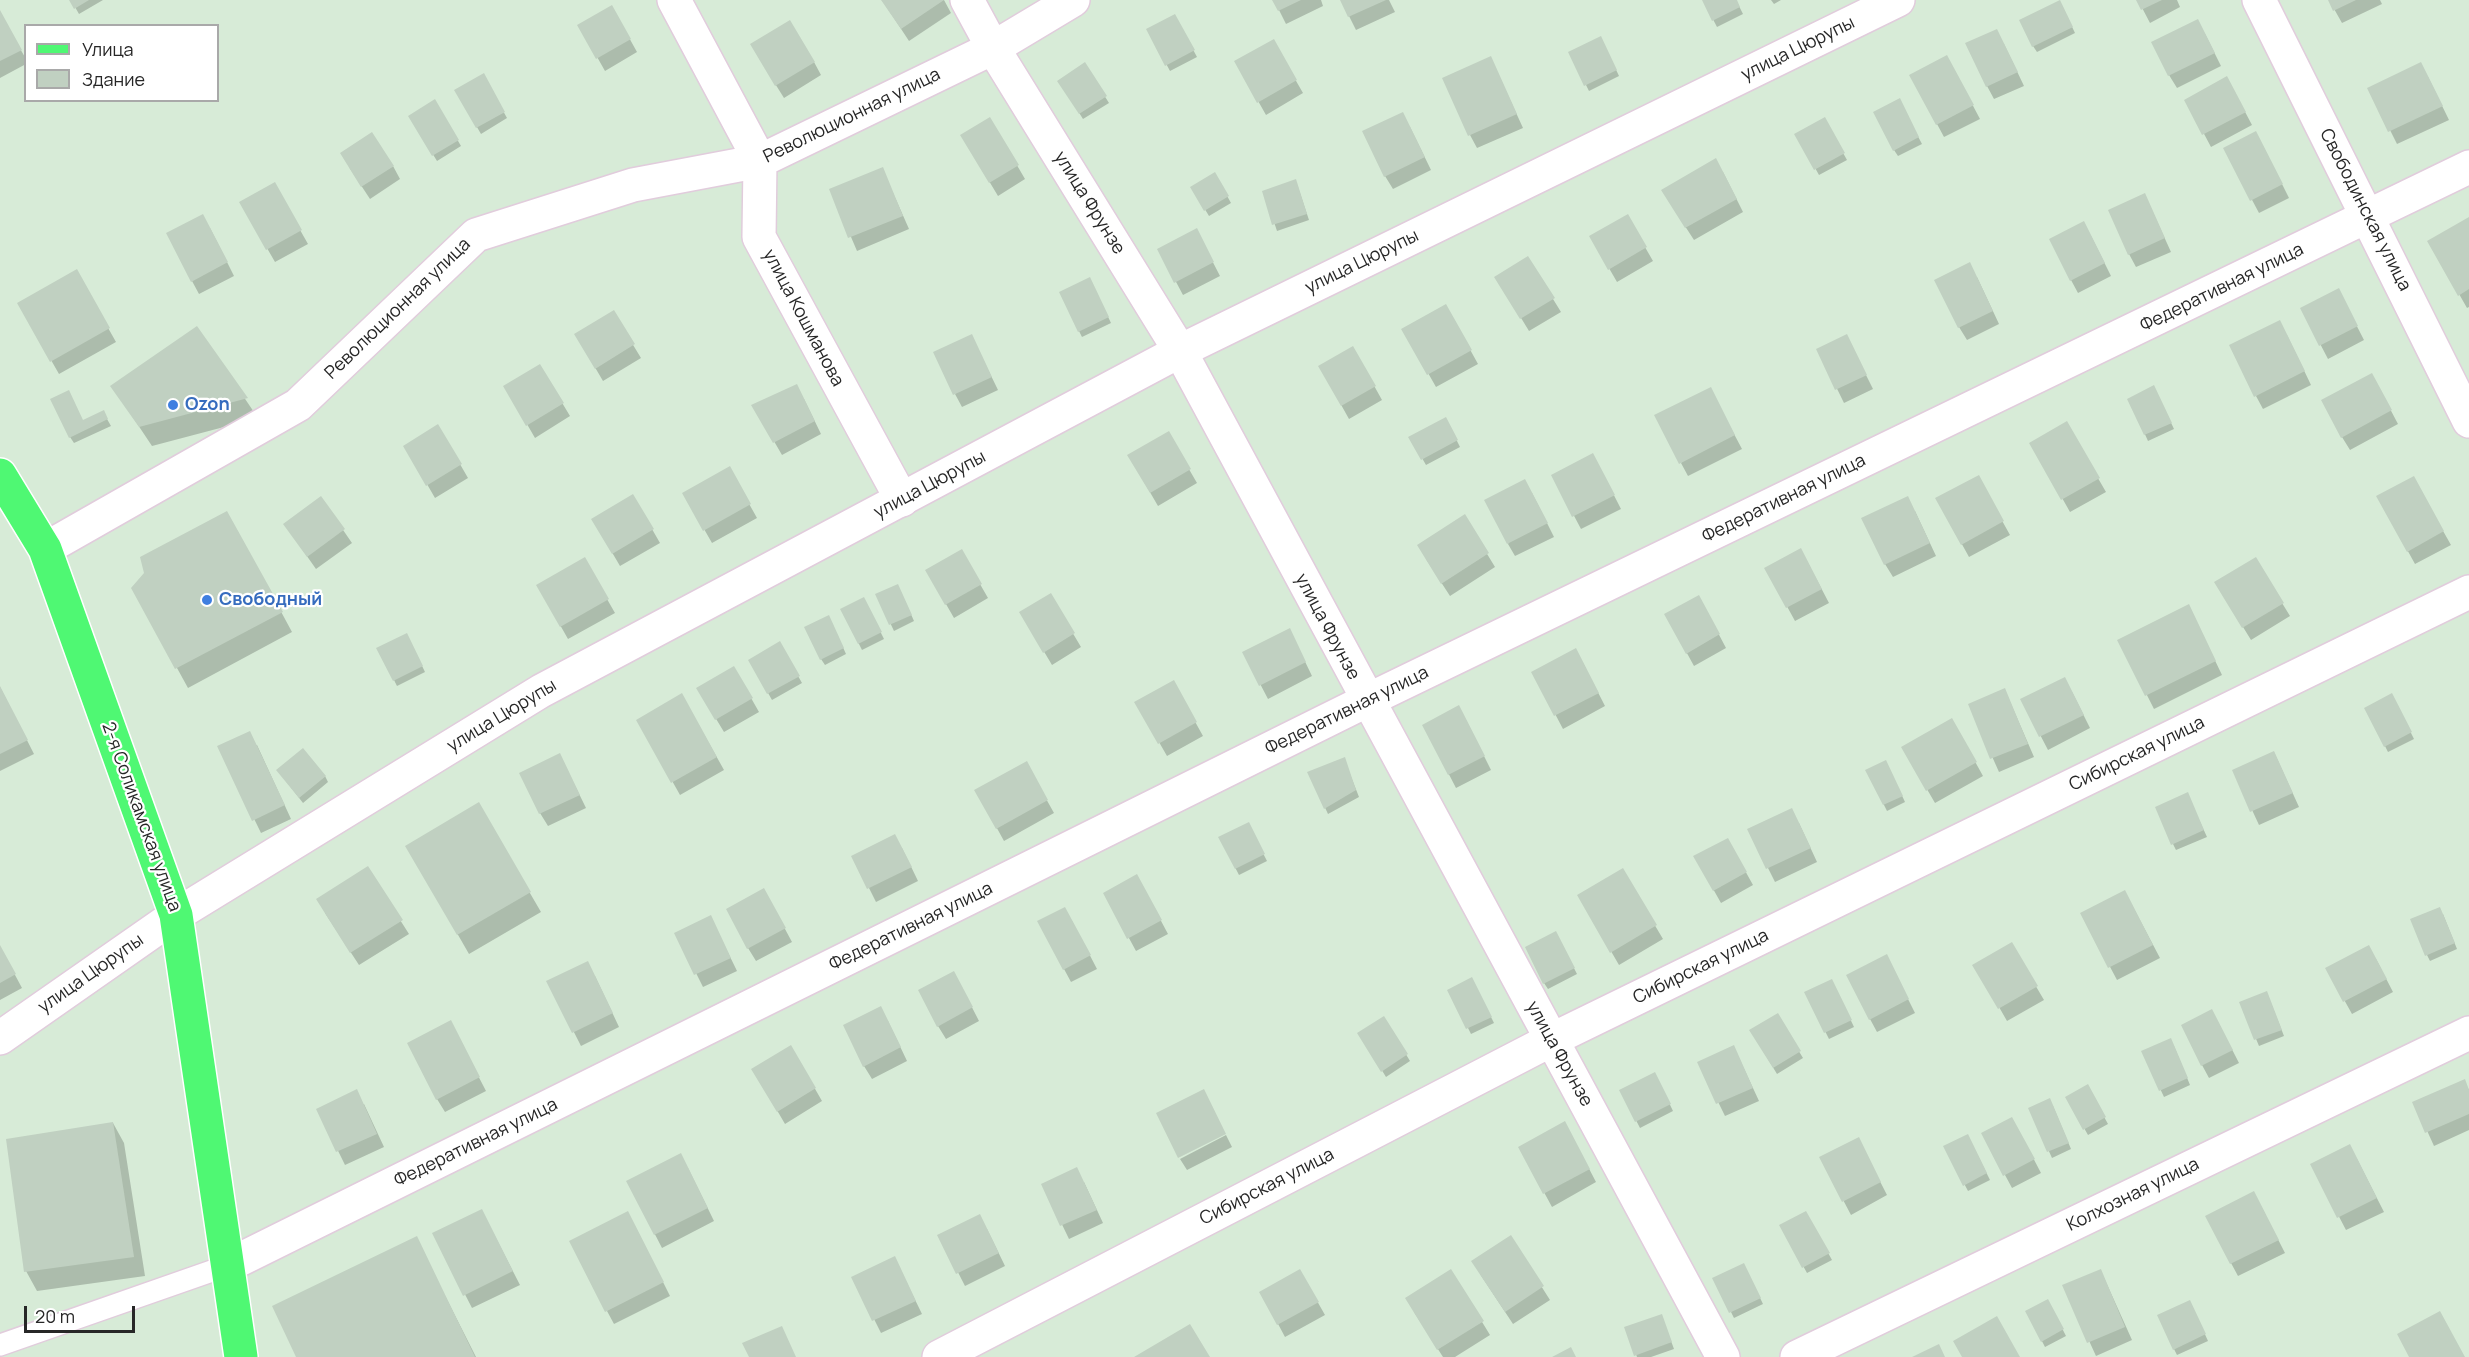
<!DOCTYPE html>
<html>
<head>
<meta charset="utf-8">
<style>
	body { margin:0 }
	#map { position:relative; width:2469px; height:1357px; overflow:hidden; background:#d7ebd7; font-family:Manrope,sans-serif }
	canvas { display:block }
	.legend { position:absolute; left:24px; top:24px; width:195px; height:78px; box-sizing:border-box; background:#fff; border:2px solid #a9a9a9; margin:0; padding:8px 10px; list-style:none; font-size:18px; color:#272727 }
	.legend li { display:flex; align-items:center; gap:12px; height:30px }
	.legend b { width:30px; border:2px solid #a9a9a9 }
	.scale { position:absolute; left:24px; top:1306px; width:111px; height:27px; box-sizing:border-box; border:3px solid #272727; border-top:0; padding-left:8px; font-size:18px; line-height:21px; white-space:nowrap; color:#272727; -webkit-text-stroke:4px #fff; paint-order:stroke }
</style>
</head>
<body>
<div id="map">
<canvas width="2469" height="1357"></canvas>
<ul class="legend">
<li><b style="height:8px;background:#4ff873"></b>Улица</li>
<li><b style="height:16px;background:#c0d0c1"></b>Здание</li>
</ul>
<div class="scale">20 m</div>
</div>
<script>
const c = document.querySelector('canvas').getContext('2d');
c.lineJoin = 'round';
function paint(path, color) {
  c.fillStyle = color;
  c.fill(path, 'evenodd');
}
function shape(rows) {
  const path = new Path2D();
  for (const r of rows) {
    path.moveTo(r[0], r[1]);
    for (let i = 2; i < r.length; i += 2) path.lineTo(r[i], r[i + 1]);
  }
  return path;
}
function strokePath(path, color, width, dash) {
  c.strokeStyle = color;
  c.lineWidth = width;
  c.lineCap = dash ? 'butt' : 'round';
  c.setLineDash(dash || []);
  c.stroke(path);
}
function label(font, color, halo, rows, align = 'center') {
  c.font = font + ' Manrope,sans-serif';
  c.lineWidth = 4.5;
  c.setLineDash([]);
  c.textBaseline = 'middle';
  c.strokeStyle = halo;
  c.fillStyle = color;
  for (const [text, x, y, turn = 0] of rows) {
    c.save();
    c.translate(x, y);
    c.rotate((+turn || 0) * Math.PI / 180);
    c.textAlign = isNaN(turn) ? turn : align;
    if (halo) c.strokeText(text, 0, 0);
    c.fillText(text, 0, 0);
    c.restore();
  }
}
paint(shape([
	[71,0,103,0,79,14],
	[882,0,944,0,951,13,909,41],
	[1274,0,1321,0,1323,6,1286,24],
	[1341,0,1389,0,1395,12,1356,30],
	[1703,0,1736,0,1743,14,1717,27],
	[1771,0,1781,0,1774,4],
	[2138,0,2177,0,2180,7,2150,23],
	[2329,0,2380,0,2382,4,2342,23],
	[612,7,637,52,605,71,579,25],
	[2063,8,2075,33,2037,52,2033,46],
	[0,14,26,59,26,64,0,78],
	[1175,16,1197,57,1170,71,1148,30],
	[2205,34,2221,66,2177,88,2169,75],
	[1273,41,1303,93,1266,115,1236,62],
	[1604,44,1619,76,1589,91,1586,85],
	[2004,44,2024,86,1994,99,1987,86],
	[759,58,814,62,821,75,784,98],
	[1491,58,1523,128,1477,148,1470,135],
	[1085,65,1109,103,1083,119,1059,81],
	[1954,70,1980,119,1944,137,1937,124],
	[483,75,507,118,481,134,456,91],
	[2428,77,2449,120,2397,144,2369,88],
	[2234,91,2252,125,2211,147,2186,100],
	[435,102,461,146,437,161,410,117],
	[1902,106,1922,144,1898,156,1894,150],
	[990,119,1025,179,998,196,962,136],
	[1824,119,1847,160,1819,175,1796,134],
	[1410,127,1431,170,1393,189,1385,176],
	[2263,146,2289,198,2259,213,2225,149],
	[393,166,400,179,370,199,349,167],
	[882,168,909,229,857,251,831,190],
	[1723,172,1743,212,1694,240,1670,203],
	[1215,174,1231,203,1209,216,1192,188],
	[274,184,308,244,275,262,241,203],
	[1298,187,1309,220,1277,231,1264,192],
	[2151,208,2171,252,2136,267,2129,254],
	[1627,216,1653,261,1617,282,1591,237],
	[2469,218,2469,307,2467,308,2429,241],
	[210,228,234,276,199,294,192,281],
	[2091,236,2111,276,2078,293,2071,280],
	[1203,243,1220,276,1183,295,1159,250],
	[76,271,116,342,59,374,19,304],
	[1977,277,1999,324,1967,340,1959,327],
	[1093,285,1111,323,1082,337,1079,331],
	[1504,290,1553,299,1561,312,1529,331],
	[2345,303,2364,340,2328,359,2302,309],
	[1446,306,1478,364,1436,387,1403,329],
	[613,312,641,358,603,381,576,335],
	[197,328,258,418,152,446,112,386],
	[2287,335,2311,385,2263,409,2256,396],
	[1353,348,1382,400,1349,419,1320,367],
	[978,349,998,390,962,407,955,394],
	[1853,349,1873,389,1844,403,1818,350],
	[540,366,570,416,535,438,505,386],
	[2379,388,2398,424,2350,450,2342,437],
	[2157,393,2174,429,2148,441,2129,399],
	[804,399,821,434,782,455,753,405],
	[1717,402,1742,449,1688,476,1681,463],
	[103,412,111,426,74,443,70,437,83,422],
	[2066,423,2106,492,2070,512,2031,443],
	[1449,425,1460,447,1426,465,1410,437],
	[438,426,468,478,435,498,405,446],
	[1168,433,1197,483,1158,506,1129,456],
	[729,468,757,518,712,543,684,494],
	[1600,468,1621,509,1581,529,1553,476],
	[2413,478,2451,545,2415,564,2378,497],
	[1985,490,2010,535,1969,557,1937,499],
	[1532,493,1554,537,1515,556,1508,544],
	[633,496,660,543,620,566,593,520],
	[321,498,352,543,316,569,285,525],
	[1915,511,1936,556,1893,577,1885,564],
	[1464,516,1495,567,1450,596,1426,559],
	[238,532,292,632,188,688,133,588],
	[961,551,988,598,954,618,927,571],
	[584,559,615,613,568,639,538,586],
	[2255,559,2290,616,2251,640,2224,596],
	[1808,563,1829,603,1795,621,1766,568],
	[901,592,914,621,894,631,877,595],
	[1050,595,1081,647,1052,665,1021,613],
	[867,605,884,639,862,650,842,610],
	[1706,610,1726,648,1694,666,1666,615],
	[2195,619,2222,675,2154,709,2119,640],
	[832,623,846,654,825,665,821,659],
	[410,641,425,672,397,686,394,680],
	[1296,643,1312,676,1268,699,1244,653],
	[780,644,802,683,772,700,750,661],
	[1583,663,1605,706,1563,729,1533,672],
	[734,668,759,712,724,732,698,689],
	[1173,682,1203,736,1167,756,1136,702],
	[0,687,34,754,0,771],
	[2005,690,2034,757,1999,772,1969,705],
	[2072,692,2090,728,2048,750,2022,700],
	[682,695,724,770,680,795,638,720],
	[2392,695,2414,739,2388,752,2385,746],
	[1466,720,1491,770,1456,788,1424,726],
	[1952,720,1983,776,1935,803,1903,748],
	[257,745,291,819,261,833,219,747],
	[2274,752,2299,807,2259,825,2234,771],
	[560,755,586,808,548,826,540,813],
	[1344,759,1359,797,1328,814,1309,773],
	[1026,763,1054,813,1004,841,976,790],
	[1889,768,1905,802,1887,811,1867,771],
	[282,776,325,776,328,782,303,803],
	[2190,800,2207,837,2176,850,2173,844],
	[478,804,541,912,469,954,407,846],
	[1799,823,1817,862,1775,882,1749,830],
	[1251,830,1267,861,1239,875,1220,838],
	[1728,840,1753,885,1721,903,1695,857],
	[902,848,918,881,876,902,853,856],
	[367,868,409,934,359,965,325,913],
	[1622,870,1663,939,1619,965,1579,896],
	[1144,889,1168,934,1136,951,1105,894],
	[771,903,792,942,756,961,748,948],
	[2132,905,2160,958,2117,980,2082,914],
	[2443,914,2457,949,2430,961,2427,955],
	[1072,921,1097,969,1071,982,1064,969],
	[717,930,737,971,703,987,676,933],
	[1559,939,1577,974,1548,989,1544,983],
	[2011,944,2044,1000,2007,1021,1975,965],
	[0,947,22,988,0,1000],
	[2376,959,2393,992,2352,1014,2327,969],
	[1893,969,1915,1013,1877,1032,1870,1019],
	[595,976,619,1027,581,1046,548,981],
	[1475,985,1494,1023,1471,1034,1449,990],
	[961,986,979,1021,946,1039,938,1026],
	[1835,987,1854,1027,1829,1039,1806,993],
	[2267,993,2284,1036,2259,1046,2241,1003],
	[1777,1015,1803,1058,1777,1074,1751,1031],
	[1384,1018,1410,1061,1386,1077,1359,1033],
	[888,1021,907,1061,872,1079,864,1066],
	[2219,1024,2239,1063,2209,1078,2202,1065],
	[457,1035,486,1091,445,1112,437,1099],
	[2174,1046,2190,1085,2164,1097,2143,1052],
	[791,1047,822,1101,785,1124,753,1069],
	[1734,1047,1759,1101,1725,1116,1699,1063],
	[1658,1080,1673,1111,1640,1128,1621,1091],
	[2464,1081,2469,1090,2469,1130,2434,1146,2414,1102],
	[2087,1086,2108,1124,2088,1135,2067,1098],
	[364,1104,384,1147,345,1165,318,1110],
	[2053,1106,2071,1149,2052,1158,2030,1109],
	[113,1123,124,1143,145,1276,37,1291,26,1271],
	[2019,1131,2041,1173,2012,1188,2005,1175],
	[1226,1135,1232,1147,1187,1170,1180,1159],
	[1572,1136,1596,1182,1552,1207,1520,1148],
	[1971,1142,1990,1180,1968,1191,1945,1147],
	[1865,1152,1887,1195,1851,1215,1821,1158],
	[2357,1159,2384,1212,2346,1230,2312,1165],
	[688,1168,714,1221,662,1248,628,1182],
	[1084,1182,1103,1223,1069,1239,1043,1185],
	[2261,1206,2285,1253,2238,1276,2231,1263],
	[482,1211,520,1285,472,1308,434,1234],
	[1806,1213,1832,1260,1807,1273,1781,1226],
	[635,1226,670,1296,614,1324,607,1311],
	[987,1229,1005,1266,965,1286,939,1235],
	[1510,1237,1550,1300,1513,1324,1480,1274],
	[416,1238,476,1357,298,1357],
	[901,1271,922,1314,881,1333,853,1277],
	[1300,1271,1325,1315,1285,1337,1261,1292],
	[1451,1271,1490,1335,1455,1357,1443,1357,1414,1312],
	[1747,1271,1763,1304,1734,1318,1731,1312],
	[2101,1271,2132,1340,2096,1356,2064,1286],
	[2048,1301,2066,1336,2045,1347,2027,1312],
	[2193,1308,2208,1341,2177,1355,2174,1349],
	[1664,1322,1674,1349,1651,1357,1637,1357,1626,1328]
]), '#0003');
paint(shape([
	[69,0,89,0,74,9],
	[881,0,944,0,901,29],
	[1272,0,1301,0,1278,11],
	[1340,0,1386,0,1348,17],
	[1702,0,1737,0,1740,7,1712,21],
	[2060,0,2073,27,2032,47,2019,20],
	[2136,0,2162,0,2141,10],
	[2328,0,2356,0,2333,11],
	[612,5,631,39,596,59,577,25],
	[0,10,22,50,0,61],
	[1175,14,1195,50,1165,66,1146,29],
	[2198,19,2215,53,2168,76,2151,42],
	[790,20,815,62,775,86,750,44],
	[1997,29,2018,72,1986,87,1965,43],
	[1601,36,1617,70,1584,86,1568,52],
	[1274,39,1297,80,1257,103,1234,61],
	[1947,55,1974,105,1936,125,1909,75],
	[1491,56,1517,114,1468,136,1442,78],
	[1085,62,1107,96,1079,114,1057,81],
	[2421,62,2443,106,2388,132,2367,88],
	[484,73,505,112,476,128,454,90],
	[2227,76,2246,112,2202,135,2184,100],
	[1900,98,1919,137,1893,151,1873,112],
	[435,99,459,140,432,156,408,116],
	[1403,112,1425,157,1384,177,1362,131],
	[990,117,1019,165,989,183,960,135],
	[1825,117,1845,153,1814,170,1794,134],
	[2256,131,2283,184,2250,201,2223,148],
	[372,132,394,166,361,187,340,153],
	[1716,158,1737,199,1685,228,1661,190],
	[883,167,903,216,848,238,829,189],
	[1215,172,1229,196,1204,211,1190,187],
	[1296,179,1307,214,1272,225,1262,191],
	[275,182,302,230,266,250,239,202],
	[2145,193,2165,238,2128,255,2108,210],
	[203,214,228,262,191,282,166,233],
	[1628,214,1647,247,1608,270,1589,236],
	[2469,217,2469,289,2458,296,2427,241],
	[2084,221,2105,263,2070,281,2049,239],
	[1197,228,1214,262,1174,283,1157,249],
	[1528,256,1555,298,1520,319,1494,277],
	[1970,262,1993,311,1958,328,1934,280],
	[77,269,110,328,50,362,17,303],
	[1090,277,1109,317,1078,332,1059,292],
	[2339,288,2358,326,2319,346,2300,308],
	[1446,304,1472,350,1427,375,1401,329],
	[614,310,635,344,595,369,574,334],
	[2280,320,2305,371,2254,397,2229,345],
	[197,326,248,398,139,427,110,386],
	[972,334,992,377,953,395,933,352],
	[1847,334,1867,375,1835,390,1816,349],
	[1353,346,1376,386,1341,406,1318,366],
	[540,364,564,403,526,426,503,386],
	[2372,373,2392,410,2341,438,2321,400],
	[797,384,815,421,773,443,751,405],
	[2154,385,2172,423,2144,435,2127,399],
	[1711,387,1735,435,1679,464,1654,415],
	[69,390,83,420,104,410,108,419,69,438,50,399],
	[1446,417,1458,440,1421,460,1408,437],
	[2067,421,2100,478,2061,500,2029,443],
	[438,424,462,464,426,486,403,446],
	[1169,431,1191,469,1150,493,1127,455],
	[1593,453,1615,495,1572,517,1551,475],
	[730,466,751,504,703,531,682,493],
	[1979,475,2004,521,1961,545,1935,498],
	[2414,476,2444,531,2407,552,2376,496],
	[1525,479,1548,523,1507,544,1484,500],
	[633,494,654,529,612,554,591,519],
	[321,496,345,529,307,557,283,524],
	[1908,496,1930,543,1884,565,1861,518],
	[227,511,283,612,175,669,131,588,144,573,140,557],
	[1465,514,1489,553,1441,584,1417,545],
	[1801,548,1822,589,1786,608,1764,568],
	[962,549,982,584,945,605,925,570],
	[585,557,609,599,560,627,536,585],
	[2256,557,2284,603,2242,628,2214,582],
	[898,584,912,615,889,625,875,594],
	[1051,593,1075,633,1043,653,1019,612],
	[1699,595,1720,634,1686,654,1664,614],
	[864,597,882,632,858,644,840,609],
	[2189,604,2216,661,2145,696,2117,640],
	[829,615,844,648,820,660,804,627],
	[1290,628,1306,662,1259,686,1242,652],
	[407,633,423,666,393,681,376,648],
	[780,641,800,676,767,694,748,660],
	[1576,648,1599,693,1554,716,1531,672],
	[734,666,753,698,715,720,696,688],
	[2065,677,2084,715,2039,737,2020,699],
	[1174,680,1197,722,1158,744,1134,702],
	[0,686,28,740,0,754],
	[2005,688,2028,744,1990,759,1968,704],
	[682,693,717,757,671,783,636,720],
	[2392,693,2412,732,2384,747,2364,708],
	[1459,705,1485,756,1448,775,1422,725],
	[1952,718,1977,762,1926,791,1901,747],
	[250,731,285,805,252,821,217,746],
	[303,748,326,776,299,798,276,770],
	[2274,751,2293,793,2250,812,2232,770],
	[560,753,580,795,539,814,519,773],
	[1345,757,1356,790,1324,809,1307,772],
	[1886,760,1903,796,1883,805,1865,770],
	[1027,761,1048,800,996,829,974,790],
	[2188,792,2204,830,2171,845,2155,807],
	[479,802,531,892,457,935,405,846],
	[1792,808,1811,848,1766,869,1747,829],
	[1249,822,1265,854,1235,869,1218,837],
	[895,834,912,867,867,889,851,856],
	[1728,838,1747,872,1713,891,1693,856],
	[368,866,403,920,350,953,316,899],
	[1623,868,1657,925,1610,953,1577,895],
	[1137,874,1162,920,1127,939,1103,893],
	[764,888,786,928,747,949,726,909],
	[2125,890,2153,945,2108,968,2080,913],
	[1065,907,1091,955,1063,970,1037,921],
	[2440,907,2455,943,2425,956,2410,919],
	[711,915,731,958,694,975,674,933],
	[1556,931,1575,968,1543,984,1525,947],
	[2012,942,2038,986,1998,1009,1972,965],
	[0,945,16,974,0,983],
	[2369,945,2387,979,2343,1002,2325,968],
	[1887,954,1909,999,1869,1020,1846,975],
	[588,961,613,1013,572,1033,546,981],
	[954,971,973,1007,937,1027,918,990],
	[1472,977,1492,1017,1466,1029,1447,990],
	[1832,979,1852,1020,1824,1033,1804,992],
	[2267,991,2282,1030,2254,1040,2239,1002],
	[881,1006,901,1047,863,1067,843,1025],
	[2212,1009,2233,1050,2201,1066,2181,1025],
	[1778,1013,1801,1051,1773,1068,1749,1030],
	[1384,1016,1408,1054,1381,1072,1357,1033],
	[451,1020,480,1077,436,1100,407,1043],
	[2171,1038,2188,1078,2159,1091,2141,1051],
	[791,1045,816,1088,777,1112,751,1069],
	[1734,1045,1753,1088,1716,1104,1697,1062],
	[1655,1072,1671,1104,1635,1122,1619,1090],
	[2465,1079,2469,1090,2469,1114,2425,1133,2412,1102],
	[2088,1084,2106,1117,2083,1130,2065,1097],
	[357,1089,377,1134,336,1152,316,1109],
	[1204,1089,1226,1134,1178,1158,1156,1113],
	[2050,1098,2069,1143,2047,1152,2028,1108],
	[2012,1117,2035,1159,2003,1176,1981,1133],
	[1565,1121,1590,1169,1543,1194,1518,1147],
	[113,1122,134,1257,24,1272,6,1139],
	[1968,1134,1987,1173,1963,1186,1943,1146],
	[1859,1137,1881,1182,1842,1202,1819,1157],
	[2350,1144,2377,1198,2337,1218,2310,1164],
	[681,1153,708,1208,654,1235,626,1181],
	[1077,1167,1097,1210,1060,1226,1041,1184],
	[2254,1191,2279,1240,2230,1264,2205,1216],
	[482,1209,513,1271,463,1296,432,1233],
	[628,1211,664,1282,605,1312,569,1241],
	[1806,1211,1830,1253,1802,1268,1779,1225],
	[980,1214,999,1253,956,1274,937,1235],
	[1511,1235,1544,1286,1505,1312,1471,1261],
	[417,1236,475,1357,296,1357,272,1306],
	[895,1256,916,1301,872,1321,851,1277],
	[1744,1263,1761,1298,1729,1313,1712,1278],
	[1300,1269,1319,1302,1277,1325,1259,1292],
	[1451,1269,1484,1321,1437,1350,1405,1298],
	[2101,1269,2125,1327,2087,1343,2062,1285],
	[2048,1299,2064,1329,2041,1342,2025,1311],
	[2190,1300,2206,1334,2173,1350,2157,1315],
	[2440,1311,2465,1357,2409,1357,2397,1334],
	[1662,1314,1672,1342,1634,1356,1624,1327],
	[1997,1316,2020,1357,1962,1357,1953,1341],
	[1190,1324,1210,1357,1134,1357],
	[782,1326,796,1357,749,1357,742,1343],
	[1939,1344,1945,1357,1912,1357],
	[1571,1347,1576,1357,1552,1357]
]), '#c0d0c1');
const lane = shape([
	[0,1345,229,1265]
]);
const street = shape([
	[674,0,760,161,759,237,902,500],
	[967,0,993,48,1180,351,1723,1357],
	[2259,0,2469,421],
	[45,549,298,405,476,235,633,185,760,161,993,48,1073,0],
	[229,1265,1366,701,2469,167],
	[939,1357,1551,1040,2469,592],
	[1797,1357,2469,1033]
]);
const secondary = shape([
	[0,1038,176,915,541,691,1180,351,1898,0]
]);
const primary = shape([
	[0,475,45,549,176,915,241,1357]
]);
strokePath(lane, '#e1ccdc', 24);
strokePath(street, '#e1ccdc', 36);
strokePath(secondary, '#e1ccdc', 36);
strokePath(primary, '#fff', 36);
strokePath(lane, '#fff', 21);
strokePath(street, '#fff', 33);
strokePath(secondary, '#fff', 33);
strokePath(primary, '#4ff873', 33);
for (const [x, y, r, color] of [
	[173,405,6,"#3f7fe0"],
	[207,600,6,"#3f7fe0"]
]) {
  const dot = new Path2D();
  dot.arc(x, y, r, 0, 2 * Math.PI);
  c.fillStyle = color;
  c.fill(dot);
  strokePath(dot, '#fff', 2);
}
label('18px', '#272727', '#fff', [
	["улица Цюрупы",1798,49,-26],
	["Революционная улица",852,116,-26],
	["улица Фрунзе",1089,203,58],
	["Свободинская улица",2365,210,63],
	["улица Цюрупы",1362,262,-26],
	["Федеративная улица",2222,288,-26],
	["Революционная улица",398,309,-44],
	["улица Кошманова",803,318,62],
	["улица Цюрупы",930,485,-28],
	["Федеративная улица",1784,499,-26],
	["улица Фрунзе",1327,627,62],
	["Федеративная улица",1347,711,-26],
	["улица Цюрупы",502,716,-31],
	["Сибирская улица",2137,754,-26],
	["2-я Соликамская улица",141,817,70],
	["Федеративная улица",911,927,-26],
	["Сибирская улица",1701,967,-26],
	["улица Цюрупы",91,974,-35],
	["улица Фрунзе",1559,1054,61],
	["Федеративная улица",476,1143,-26],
	["Сибирская улица",1267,1187,-27],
	["Колхозная улица",2133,1195,-26]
]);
label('bold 18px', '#366cbe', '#fff', [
	["Ozon",185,405],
	["Свободный",219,600]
], 'left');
</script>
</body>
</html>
